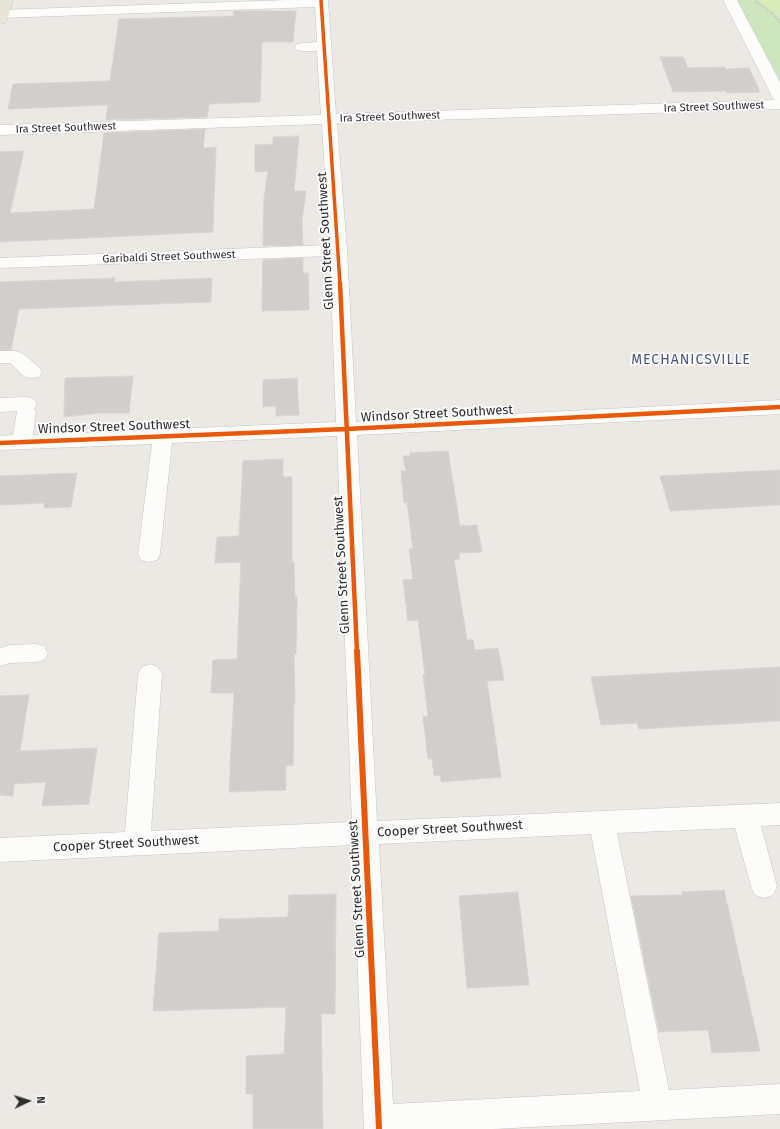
<!DOCTYPE html>
<html>
<head>
<meta charset="utf-8">
<style>
	body { margin:0 }
	#map { position:relative; width:780px; height:1129px; overflow:hidden; background:#ece8e4; font-family:"Fira Sans",sans-serif }
	canvas { display:block }
	.north { position:absolute; left:8px; top:1081px; width:40px; height:40px; -webkit-text-stroke:3px #fff; paint-order:stroke; rotate:86deg; font-size:11px; font-weight:700; line-height:16px; text-align:center; color:#2e2e2e }
	.north::after { content:''; display:block; margin:auto; width:14px; height:18px; background:#2e2e2e; clip-path:polygon(50% 0,100% 100%,50% 72%,0 100%) }
</style>
</head>
<body>
<div id="map">
<canvas width="780" height="1129"></canvas>
<div class="north">N</div>
</div>
<script>
const c = document.querySelector('canvas').getContext('2d');
c.lineJoin = 'round';
function paint(path, color) {
  c.fillStyle = color;
  c.fill(path, 'evenodd');
}
function shape(rows) {
  const path = new Path2D();
  for (const r of rows) {
    path.moveTo(r[0], r[1]);
    for (let i = 2; i < r.length; i += 2) path.lineTo(r[i], r[i + 1]);
  }
  return path;
}
function strokePath(path, color, width, dash) {
  c.strokeStyle = color;
  c.lineWidth = width;
  c.lineCap = dash ? 'butt' : 'round';
  c.setLineDash(dash || []);
  c.stroke(path);
}
function label(font, color, halo, rows, align = 'center') {
  c.font = font + ' "Fira Sans",sans-serif';
  c.lineWidth = 3.5;
  c.setLineDash([]);
  c.textBaseline = 'middle';
  c.strokeStyle = halo;
  c.fillStyle = color;
  for (const [text, x, y, turn = 0] of rows) {
    c.save();
    c.translate(x, y);
    c.rotate((+turn || 0) * Math.PI / 180);
    c.textAlign = isNaN(turn) ? turn : align;
    if (halo) c.strokeText(text, 0, 0);
    c.fillText(text, 0, 0);
    c.restore();
  }
}
paint(shape([
	[736,0,780,0,780,86]
]), '#cee6be');
paint(shape([
	[757,0,780,0,780,18,779,16]
]), '#d9eabb');
const building = shape([
	[234,11,296,11,293,42,262,42,260,102,209,104,207,117,106,120,108,105,8,109,13,84,110,81,119,19,233,16,234,11],
	[660,57,683,57,688,68,725,67,726,69,749,68,760,92,727,93,726,91,673,92,660,57],
	[205,129,203,148,216,147,213,232,0,242,0,152,24,151,10,213,94,209,104,133,205,129],
	[299,136,294,191,306,191,302,221,303,245,263,246,264,199,268,171,255,172,255,145,273,144,273,137,299,136],
	[303,258,303,273,308,273,309,310,262,311,263,260,303,258],
	[115,278,114,282,212,278,211,302,19,309,11,350,0,350,0,282,115,278],
	[133,376,129,413,99,413,64,417,65,378,133,376],
	[297,378,299,415,276,416,276,406,263,407,263,380,297,378],
	[448,451,460,526,477,525,482,552,459,553,460,559,454,560,467,640,473,640,475,650,498,648,504,680,487,681,501,777,441,782,440,775,434,776,432,759,428,759,423,717,428,716,423,675,425,674,418,620,408,621,403,580,413,579,409,549,413,549,407,502,404,503,401,471,406,471,403,456,410,456,410,453,448,451],
	[283,459,283,477,292,477,292,562,294,562,295,598,297,597,296,654,294,654,295,703,294,703,293,765,286,766,286,790,229,792,234,693,211,693,213,660,237,659,241,562,215,563,217,537,239,536,243,461,283,459],
	[780,470,780,505,670,511,660,476,780,470],
	[77,473,71,507,44,508,45,503,0,505,0,476,77,473],
	[780,667,780,721,639,729,637,723,601,725,591,677,780,667],
	[29,695,20,751,97,748,89,804,42,806,46,782,14,784,13,796,0,795,0,696,29,695],
	[724,890,760,1051,712,1053,708,1030,659,1032,631,896,682,895,682,892,724,890],
	[518,892,529,985,467,988,459,896,518,892],
	[336,894,335,1014,321,1014,323,1129,253,1129,253,1094,246,1094,246,1056,284,1054,286,1007,153,1011,159,933,219,931,219,919,288,917,289,895,336,894]
]);
paint(building, '#d1cecb');
strokePath(building, '#d7d4d0', 1);
const minor = shape([
	[287,0,328,0,336,114,774,100,723,0,737,0,780,82,780,109,337,123,347,250,356,422,780,400,780,414,357,435,377,821,780,803,780,825,761,826,777,886,773,895,764,898,755,895,751,886,735,828,617,833,669,1090,780,1084,780,1114,494,1129,364,1129,353,845,0,862,0,838,125,832,138,674,142,667,150,664,158,667,162,674,151,831,352,822,337,436,172,443,160,554,157,560,149,562,141,560,138,554,152,444,0,450,0,436,13,435,17,411,0,412,0,398,27,397,34,399,37,404,34,409,36,412,33,435,336,422,330,256,0,268,0,258,329,245,322,124,0,135,0,125,321,115,317,51,302,51,297,50,295,47,297,44,302,43,317,42,315,7,0,18,0,10,287,0],
	[591,834,640,1091,393,1104,379,844,591,834],
	[0,351,15,351,22,353,39,367,42,372,39,377,32,378,25,377,10,363,0,363,0,351],
	[36,644,44,646,48,653,44,660,36,662,10,663,0,666,0,648,10,645,36,644]
]);
const major = shape([
	[0,0,13,0,7,20,5,23,0,24,0,0]
]);
strokePath(minor, '#c5c4c5', 1);
strokePath(major, '#c6c5c4', 1);
strokePath(shape([
	[755,1,772,13,780,23]
]), '#c9c9c8', 2, [2, 1.5]);
paint(minor, '#fcfcfb');
paint(major, '#e8e4d6');
strokePath(shape([
	[321,0,340,284]
]), '#e8590c', 3.5);
strokePath(shape([
	[340,283,357,652],
	[0,443,346,429,780,407]
]), '#e8590c', 4.5);
strokePath(shape([
	[357,651,379,1129]
]), '#e8590c', 6);
label('11px', '#2e2e2e', '#fff', [
	["Ira Street Southwest",714,107,-2],
	["Ira Street Southwest",390,117,-2],
	["Ira Street Southwest",66,128,-2],
	["Garibaldi Street Southwest",169,257,-2]
]);
label('13px', '#2e2e2e', '#fff', [
	["Glenn Street Southwest",326,241,-93],
	["Windsor Street Southwest",437,414,-3],
	["Windsor Street Southwest",114,427,-2],
	["Glenn Street Southwest",342,565,-93],
	["Cooper Street Southwest",450,829,-3],
	["Cooper Street Southwest",126,844,-3],
	["Glenn Street Southwest",357,889,-93]
]);
c.letterSpacing = '1px';
label('14px', '#4d5680', '#fff', [
	["MECHANICSVILLE",691,360]
]);
c.letterSpacing = '0px';
</script>
</body>
</html>
